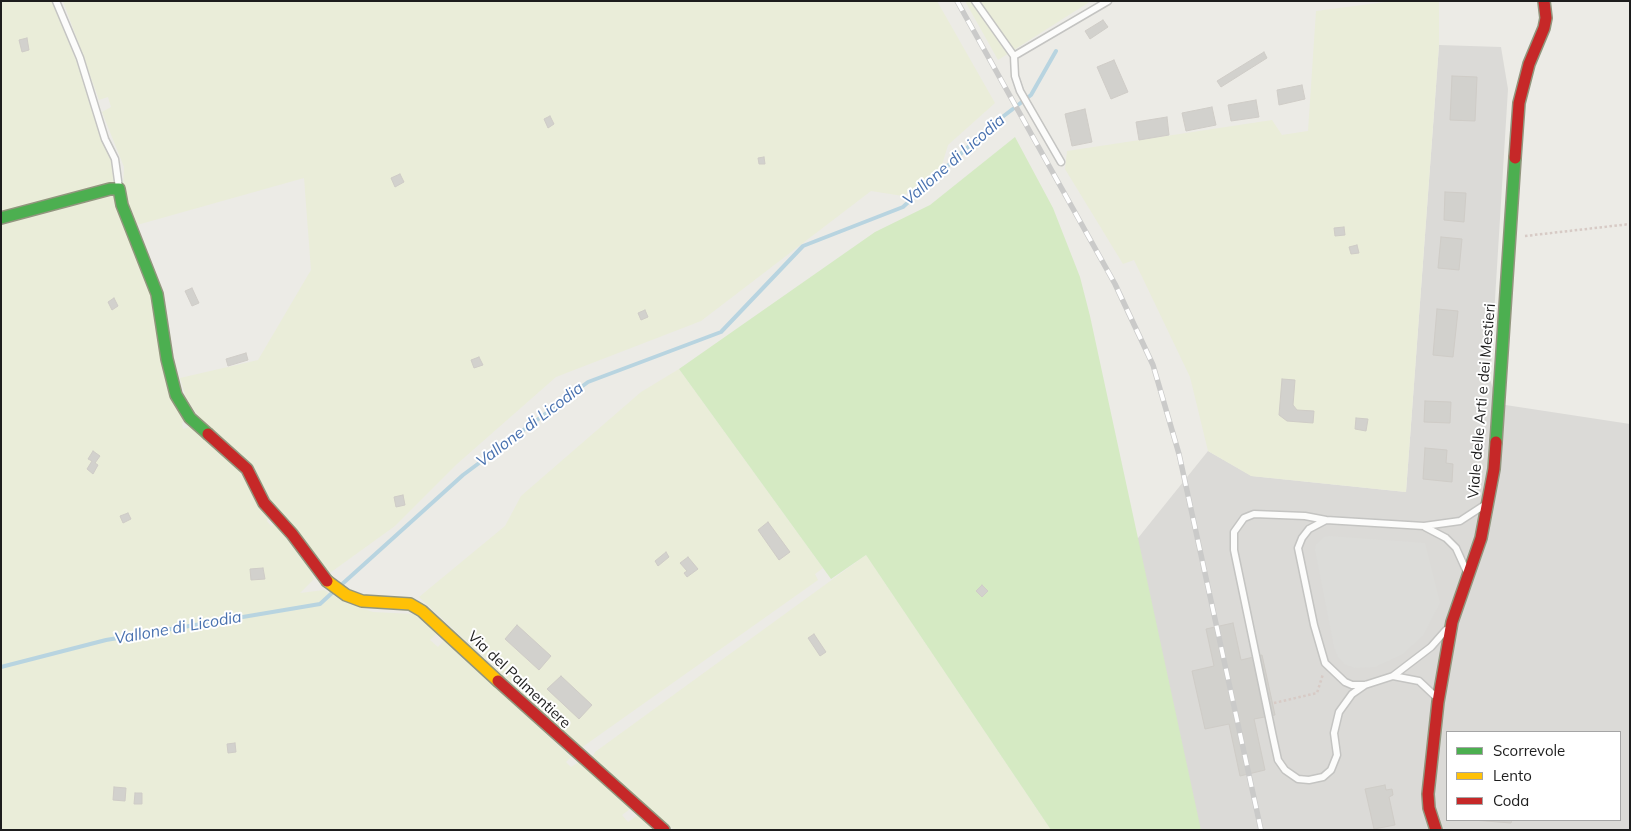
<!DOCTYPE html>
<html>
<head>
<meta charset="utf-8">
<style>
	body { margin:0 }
	#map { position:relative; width:1631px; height:831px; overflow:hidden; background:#ecebe6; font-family:Mulish,sans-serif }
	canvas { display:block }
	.frame { position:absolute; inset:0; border:2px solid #1d1d1d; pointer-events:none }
	.legend { position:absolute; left:1446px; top:731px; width:175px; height:90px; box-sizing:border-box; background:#fff; border:1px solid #a5a5a5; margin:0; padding:6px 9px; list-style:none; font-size:15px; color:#1d1d1d }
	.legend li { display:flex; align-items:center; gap:10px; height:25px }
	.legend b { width:25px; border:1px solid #a5a5a5 }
</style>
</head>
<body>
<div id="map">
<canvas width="1631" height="831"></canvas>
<div class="frame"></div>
<ul class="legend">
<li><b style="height:6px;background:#4caf50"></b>Scorrevole</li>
<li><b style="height:6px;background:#ffc107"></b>Lento</li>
<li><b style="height:6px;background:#c62828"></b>Coda</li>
</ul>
</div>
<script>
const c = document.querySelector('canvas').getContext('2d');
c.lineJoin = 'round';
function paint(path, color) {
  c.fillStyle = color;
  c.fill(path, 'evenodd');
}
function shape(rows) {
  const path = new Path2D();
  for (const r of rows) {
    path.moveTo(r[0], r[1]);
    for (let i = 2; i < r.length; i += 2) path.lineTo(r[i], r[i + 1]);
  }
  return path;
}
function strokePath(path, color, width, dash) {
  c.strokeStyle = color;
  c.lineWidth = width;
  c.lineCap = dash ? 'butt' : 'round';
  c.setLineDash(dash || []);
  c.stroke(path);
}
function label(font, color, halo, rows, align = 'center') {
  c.font = font + ' Mulish,sans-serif';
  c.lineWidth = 4;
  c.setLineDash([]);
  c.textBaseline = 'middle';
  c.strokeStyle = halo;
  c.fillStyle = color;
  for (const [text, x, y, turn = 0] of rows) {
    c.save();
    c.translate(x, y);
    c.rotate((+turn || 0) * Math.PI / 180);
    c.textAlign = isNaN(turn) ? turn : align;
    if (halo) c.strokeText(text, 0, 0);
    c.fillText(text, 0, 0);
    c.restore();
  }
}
paint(shape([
	[1439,45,1501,47,1508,89,1490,380,1499,404,1630,424,1630,830,1197,830,1126,553,1208,451,1252,476,1406,492],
	[1447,732,1620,732,1620,820,1447,820]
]), '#dbdad7');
paint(shape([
	[1,1,53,1,79,68,100,136,111,160,114,184,1,214],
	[63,1,937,1,995,103,948,145,940,171,903,196,871,191,701,321,556,377,457,464,395,526,327,575,205,426,186,398,180,378,258,360,311,270,304,178,137,225,123,188,124,167,102,112,111,107,108,97,99,100],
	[965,1,1091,1,998,60],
	[1393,1,1439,1,1439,45,1406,492,1251,476,1208,451,1190,377,1134,260,1123,264,1065,169,1067,151,1272,120,1282,135,1308,131,1316,11],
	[114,195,153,292,185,420,182,423,183,429,192,426,236,467,269,517,267,521,271,526,275,524,310,570,314,579,300,593,324,590,346,603,373,612,414,614,437,633,430,640,438,647,444,640,571,757,566,762,571,767,579,762,630,809,622,815,628,822,638,815,654,830,1,830,1,225],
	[679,369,823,568,815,574,818,580,581,748,419,597,505,526,521,496,641,392],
	[866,555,1051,830,674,830,592,758,595,752]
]), '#eaedd9');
paint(shape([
	[1015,137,1053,208,1080,277,1090,316,1201,830,1051,830,866,555,831,579,679,369,875,232,930,205]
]), '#d5eac3');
paint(shape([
	[1329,536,1425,543,1440,603,1423,636,1403,654,1375,667,1355,668,1344,664,1338,657,1334,647,1315,550,1316,544,1324,537]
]), '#dcdcd9');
strokePath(shape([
	[340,586,463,475,588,382,721,332,803,246,903,207,992,125,1031,95,1056,51],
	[1,667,106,640,320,604,333,592]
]), '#b8d4e0', 4);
const building = shape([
	[1103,20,1108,27,1090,39,1085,31,1103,20],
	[27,38,29,50,22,52,19,40,27,38],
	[1264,52,1267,58,1221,87,1217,81,1264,52],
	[1114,60,1128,92,1111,99,1097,67,1114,60],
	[1452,76,1477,77,1475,121,1450,120,1452,76],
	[1302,85,1305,99,1279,105,1277,90,1302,85],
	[1256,100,1259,117,1231,121,1228,105,1256,100],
	[1212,107,1216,125,1186,131,1182,113,1212,107],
	[1085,109,1092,142,1072,146,1065,114,1085,109],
	[550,116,554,124,548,128,544,119,550,116],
	[1167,117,1169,135,1139,140,1136,122,1167,117],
	[764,157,765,164,759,164,758,158,764,157],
	[400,174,404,182,395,187,391,178,400,174],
	[1445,192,1466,193,1464,222,1444,220,1445,192],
	[1344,227,1345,235,1335,236,1334,228,1344,227],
	[1441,237,1462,239,1459,270,1438,268,1441,237],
	[1357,245,1359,253,1351,254,1349,247,1357,245],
	[192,288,199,303,192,306,185,291,192,288],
	[114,298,118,306,112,310,108,302,114,298],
	[1437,309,1458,311,1453,357,1433,355,1437,309],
	[645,310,648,317,641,320,638,313,645,310],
	[246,353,248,360,228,366,226,359,246,353],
	[479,357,483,365,474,368,471,360,479,357],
	[1282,379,1295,380,1293,405,1297,410,1314,411,1313,423,1287,421,1279,415,1282,379],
	[1425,401,1451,402,1450,423,1424,422,1425,401],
	[1356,418,1368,419,1366,431,1355,429,1356,418],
	[1425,448,1447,450,1446,463,1453,464,1452,482,1423,479,1425,448],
	[93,451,100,456,95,463,98,465,93,474,87,469,92,461,88,459,93,451],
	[403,495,405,505,396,507,394,497,403,495],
	[128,513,131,519,123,523,120,516,128,513],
	[768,522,790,552,779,560,758,530,768,522],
	[666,552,669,557,658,566,655,561,666,552],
	[688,557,698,569,687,577,684,573,687,571,680,563,688,557],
	[263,568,265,579,251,580,250,569,263,568],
	[982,585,988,591,982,597,976,591,982,585],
	[1233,623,1241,660,1262,655,1275,715,1254,719,1265,770,1240,776,1229,724,1205,729,1192,671,1214,666,1206,629,1233,623],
	[517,625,551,656,539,670,505,639,517,625],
	[814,634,826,652,820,656,808,638,814,634],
	[561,676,592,705,579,719,547,689,561,676],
	[235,743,236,752,228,753,227,744,235,743],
	[1385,785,1386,790,1392,789,1393,795,1389,797,1395,825,1374,829,1365,789,1385,785],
	[114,787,126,788,125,801,113,800,114,787],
	[135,793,142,793,142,804,134,804,135,793],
	[1473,820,1512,820,1511,823,1473,820]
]);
paint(building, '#d2d1cd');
strokePath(building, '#cfccc7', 1);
const lane = shape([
	[56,1,80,58,105,139,115,159,119,188],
	[975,1,1014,56],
	[1061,162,1020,91,1015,76,1014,56,1108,1],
	[1326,520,1305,516,1254,514,1244,518,1234,532,1234,550,1273,737,1278,760,1285,770,1298,779,1309,780,1323,777,1331,770,1337,755,1334,733,1339,712,1352,694,1365,685],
	[1425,527,1446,538,1456,548,1466,570],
	[1446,630,1431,647,1393,676,1365,685,1352,685,1345,682,1325,663,1314,625,1298,548,1302,538,1309,529,1326,520,1424,526,1460,521,1483,506],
	[1393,676,1419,681,1435,696]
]);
const fast = shape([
	[1,218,110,189,119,189,122,205,157,294,167,359,176,395,190,418,208,434],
	[1496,442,1515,158]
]);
const slow = shape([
	[327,581,346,595,362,601,410,604,422,611,498,681]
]);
const jam = shape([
	[1515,158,1519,103,1529,64,1544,28,1546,18,1544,1],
	[208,434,247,469,264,503,292,534,327,581],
	[498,681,664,830],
	[1436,830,1429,808,1428,794,1438,702,1452,622,1481,538,1494,469,1496,442]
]);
strokePath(lane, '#c4c4c2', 9);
strokePath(fast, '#92967e', 14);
strokePath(slow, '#92967e', 14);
strokePath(jam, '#92967e', 14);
strokePath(shape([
	[1525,236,1630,224],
	[1274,703,1317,693,1323,674]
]), '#d7cac5', 2.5, [2.5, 2.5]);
strokePath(lane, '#fcfcfb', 6);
strokePath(fast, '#4caf50', 11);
strokePath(slow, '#ffc107', 11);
strokePath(jam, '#c62828', 11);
const rail = shape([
	[957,1,1115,284,1153,365,1179,454,1261,830]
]);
strokePath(rail, '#cacac9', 5.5);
strokePath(rail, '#fff', 4, [11]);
label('15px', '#1d1d1d', '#fff', [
	["Viale delle Arti e dei Mestieri",1482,401,-85],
	["Via del Palmentiere",519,680,43]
]);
label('italic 16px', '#4871af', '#fff', [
	["Vallone di Licodia",954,160,-41],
	["Vallone di Licodia",530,425,-37],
	["Vallone di Licodia",178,628,-10]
]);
</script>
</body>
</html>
